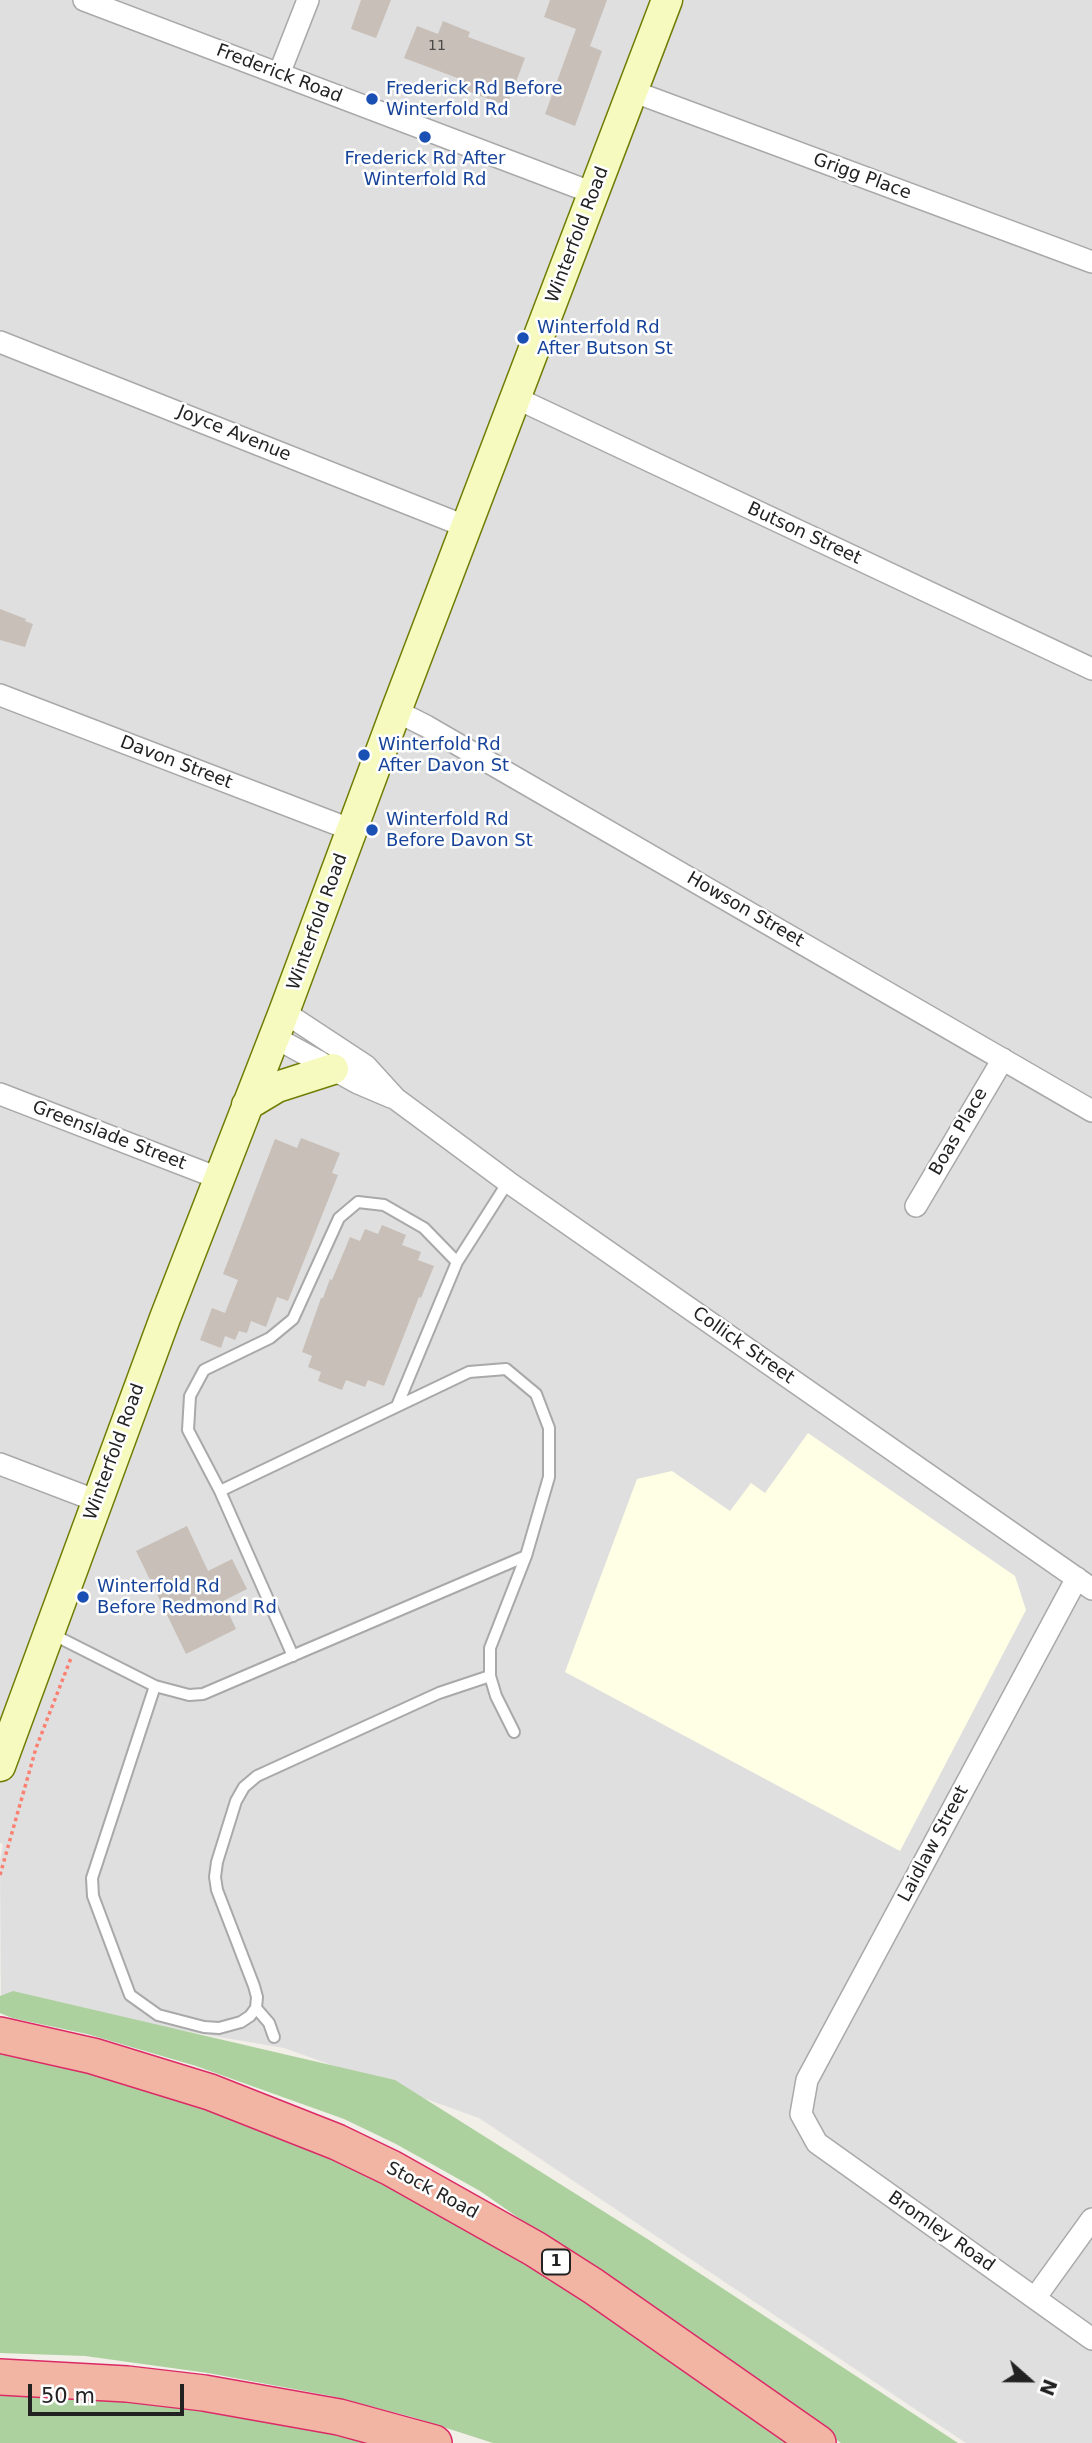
<!DOCTYPE html>
<html>
<head>
<meta charset="utf-8">
<style>
	body { margin:0 }
	#map { position:relative; width:1092px; height:2443px; overflow:hidden; background:#f2efe9; font-family:"DejaVu Sans",sans-serif }
	canvas { display:block }
	.north { position:absolute; left:994px; top:2345px; width:70px; height:70px; -webkit-text-stroke:5px #fff; paint-order:stroke; rotate:111deg; font-size:19px; font-weight:700; line-height:28px; text-align:center; color:#222 }
	.north::after { content:''; display:block; margin:auto; width:24px; height:32px; background:#222; clip-path:polygon(50% 0,100% 100%,50% 72%,0 100%) }
	.scale { position:absolute; left:28px; top:2384px; width:156px; height:32px; box-sizing:border-box; border:4px solid #222; border-top:0; padding-left:9px; font-size:21px; line-height:24px; white-space:nowrap; color:#222; -webkit-text-stroke:5px #fff; paint-order:stroke }
</style>
</head>
<body>
<div id="map">
<canvas width="1092" height="2443"></canvas>
<div class="north">N</div>
<div class="scale">50 m</div>
</div>
<script>
const c = document.querySelector('canvas').getContext('2d');
c.lineJoin = 'round';
function paint(path, color) {
  c.fillStyle = color;
  c.fill(path, 'evenodd');
}
function shape(rows) {
  const path = new Path2D();
  for (const r of rows) {
    path.moveTo(r[0], r[1]);
    for (let i = 2; i < r.length; i += 2) path.lineTo(r[i], r[i + 1]);
  }
  return path;
}
function strokePath(path, color, width, dash) {
  c.strokeStyle = color;
  c.lineWidth = width;
  c.lineCap = dash ? 'butt' : 'round';
  c.setLineDash(dash || []);
  c.stroke(path);
}
function label(font, color, halo, rows, align = 'center') {
  c.font = font + ' "DejaVu Sans",sans-serif';
  c.lineWidth = 5;
  c.setLineDash([]);
  c.textBaseline = 'middle';
  c.strokeStyle = halo;
  c.fillStyle = color;
  for (const [text, x, y, turn = 0] of rows) {
    c.save();
    c.translate(x, y);
    c.rotate((+turn || 0) * Math.PI / 180);
    c.textAlign = isNaN(turn) ? turn : align;
    if (halo) c.strokeText(text, 0, 0);
    c.fillText(text, 0, 0);
    c.restore();
  }
}
paint(shape([
	[0,0,1092,0,1092,2443,966,2443,479,2118,284,2048,1,2000,0,1861,3,1844,0,1843]
]), '#e0dfdf');
paint(shape([
	[808,1433,1015,1576,1026,1610,900,1851,565,1672,637,1479,672,1471,730,1511,751,1483,765,1493]
]), '#ffffe5');
paint(shape([
	[13,1991,395,2080,649,2240,958,2443,841,2443,480,2191,396,2144,344,2119,196,2066,87,2034,12,2018,0,2013,0,1996],
	[0,2049,112,2074,313,2145,568,2284,793,2443,493,2443,412,2417,331,2396,208,2373,85,2356,0,2353],
	[0,2391,165,2402,294,2423,375,2443,0,2443]
]), '#add19e');
paint(shape([
	[361,0,391,0,376,38,351,29],
	[550,0,607,0,590,46,602,51,575,126,545,114,576,29,544,17],
	[443,21,470,32,468,37,525,58,507,106,457,87,460,79,404,58,417,26,438,34],
	[0,609,26,619,25,621,33,624,25,647,0,640],
	[301,1138,340,1153,332,1173,338,1175,288,1301,277,1297,266,1327,251,1321,247,1333,239,1331,235,1340,225,1336,221,1348,200,1340,212,1308,225,1313,238,1280,223,1274,275,1139,297,1148],
	[382,1225,406,1235,402,1245,421,1252,418,1260,434,1266,421,1298,419,1297,384,1386,368,1380,365,1387,346,1380,342,1390,318,1381,321,1372,308,1367,312,1356,302,1352,321,1298,323,1298,330,1279,332,1280,350,1237,360,1241,365,1229,378,1234],
	[187,1526,208,1571,232,1559,247,1589,223,1601,236,1629,186,1654,136,1551]
]), '#c7bfb8');
const service = shape([
	[397,1406,457,1262,508,1182],
	[220,1491,469,1372,506,1369,536,1394,549,1428,549,1477,526,1556,490,1648,490,1676,496,1696,514,1732],
	[50,1633,155,1686,189,1695,203,1694,526,1556],
	[293,1656,220,1491,188,1430,190,1396,204,1370,270,1338,293,1319,339,1218,358,1202,384,1205,424,1228,457,1262],
	[155,1686,92,1878,93,1896,130,1995,158,2015,204,2027,219,2028,241,2022,250,2016,256,2008,257,1997,254,1986,217,1890,215,1877,217,1862,236,1801,244,1787,257,1776,439,1693,490,1676],
	[256,2008,269,2023,274,2037]
]);
const minor = shape([
	[84,0,593,193],
	[279,74,308,0],
	[632,91,1092,262],
	[0,342,467,527],
	[516,398,1092,669],
	[0,695,352,830],
	[396,711,426,726,1092,1111],
	[284,1012,366,1066,396,1099,508,1182,1092,1589],
	[274,1037,358,1083,391,1097],
	[0,1094,218,1178],
	[916,1206,1003,1059],
	[0,1464,97,1501],
	[1077,1578,807,2080,801,2114,817,2143,1092,2339],
	[1035,2298,1092,2219]
]);
const secondary = shape([
	[247,1105,277,1087,333,1069],
	[0,1766,165,1318,284,1012,396,711,667,0]
]);
const trunk = shape([
	[0,2035,93,2056,210,2092,337,2142,391,2168,535,2249,593,2286,818,2443],
	[0,2377,127,2384,204,2393,339,2417,434,2443]
]);
strokePath(service, '#a9a9a9', 14);
strokePath(minor, '#a9a9a9', 24);
strokePath(secondary, '#707d05', 33);
strokePath(trunk, '#dc2a67', 38);
strokePath(shape([
	[0,1875,36,1748,71,1658]
]), '#fa8072', 3.5, [3.5, 3.5]);
strokePath(service, '#fff', 10);
strokePath(minor, '#fff', 21);
strokePath(secondary, '#f7fabf', 30);
strokePath(trunk, '#f2b4a3', 35);
for (const [x, y, r, color] of [
	[372,99,7,"#1a4fb4"],
	[425,137,7,"#1a4fb4"],
	[523,338,7,"#1a4fb4"],
	[364,755,7,"#1a4fb4"],
	[372,830,7,"#1a4fb4"],
	[83,1597,7,"#1a4fb4"]
]) {
  const dot = new Path2D();
  dot.arc(x, y, r, 0, 2 * Math.PI);
  c.fillStyle = color;
  c.fill(dot);
  strokePath(dot, '#fff', 2.5);
}
label('14px', '#4b4948', null, [
	["11",437,46]
]);
for (const [x, y, w] of [
	[556,2262,28]
]) {
  const box = new Path2D();
  box.roundRect(x - w / 2, y - 12.5, w, 25, 5);
  c.fillStyle = '#fff';
  c.fill(box);
  strokePath(box, '#222', 2);
}
label('bold 16px', '#222', null, [
	["1",556,2262]
]);
label('18px', '#222', '#fff', [
	["Frederick Road",279,74,21],
	["Grigg Place",862,177,20],
	["Winterfold Road",578,235,-69],
	["Joyce Avenue",234,434,22],
	["Butson Street",804,534,25],
	["Davon Street",176,763,21],
	["Howson Street",745,910,30],
	["Winterfold Road",318,922,-70],
	["Boas Place",959,1132,-60],
	["Greenslade Street",109,1136,21],
	["Collick Street",743,1346,35],
	["Winterfold Road",115,1452,-70],
	["Laidlaw Street",934,1844,-62],
	["Stock Road",432,2191,28],
	["Bromley Road",941,2232,35]
]);
label('18px', '#164399', '#fff', [
	["Frederick Rd Before",386,89],
	["Winterfold Rd",386,110],
	["Frederick Rd After",425,159,"center"],
	["Winterfold Rd",425,180,"center"],
	["Winterfold Rd",537,328],
	["After Butson St",537,349],
	["Winterfold Rd",378,745],
	["After Davon St",378,766],
	["Winterfold Rd",386,820],
	["Before Davon St",386,841],
	["Winterfold Rd",97,1587],
	["Before Redmond Rd",97,1608]
], 'left');
</script>
</body>
</html>
